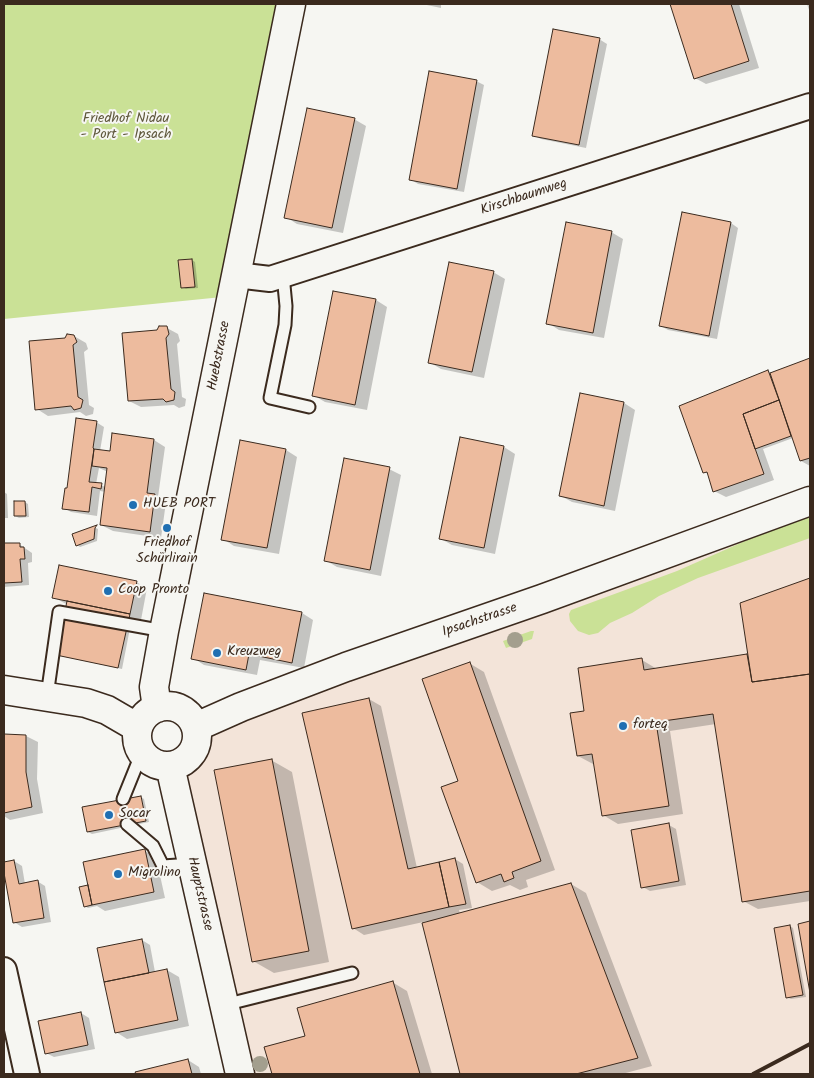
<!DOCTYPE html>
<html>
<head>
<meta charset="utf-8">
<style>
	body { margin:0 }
	#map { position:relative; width:814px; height:1078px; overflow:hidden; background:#f6f6f2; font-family:Kalam,sans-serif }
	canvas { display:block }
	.frame { position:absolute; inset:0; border:5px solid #3b2a1e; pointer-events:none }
</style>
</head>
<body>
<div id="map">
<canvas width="814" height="1078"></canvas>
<div class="frame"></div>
</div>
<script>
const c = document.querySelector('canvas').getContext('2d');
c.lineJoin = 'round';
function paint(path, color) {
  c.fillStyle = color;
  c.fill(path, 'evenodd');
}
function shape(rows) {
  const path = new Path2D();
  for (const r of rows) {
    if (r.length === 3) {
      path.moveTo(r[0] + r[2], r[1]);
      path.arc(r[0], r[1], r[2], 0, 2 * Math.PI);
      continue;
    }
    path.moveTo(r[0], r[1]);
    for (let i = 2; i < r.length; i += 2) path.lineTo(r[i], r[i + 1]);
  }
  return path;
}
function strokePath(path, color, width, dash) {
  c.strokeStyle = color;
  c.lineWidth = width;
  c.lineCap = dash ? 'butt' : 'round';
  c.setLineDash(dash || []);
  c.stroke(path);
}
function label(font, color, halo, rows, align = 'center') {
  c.font = font + ' Kalam,sans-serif';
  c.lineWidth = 4;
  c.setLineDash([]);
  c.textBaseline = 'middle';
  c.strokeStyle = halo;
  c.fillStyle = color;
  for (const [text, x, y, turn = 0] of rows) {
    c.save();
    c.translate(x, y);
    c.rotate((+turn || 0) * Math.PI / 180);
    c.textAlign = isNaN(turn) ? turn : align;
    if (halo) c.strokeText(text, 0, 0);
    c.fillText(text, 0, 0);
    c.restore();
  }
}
paint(shape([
	[810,501,810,1074,240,1074,178,764,186,760,192,753,197,736]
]), '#f3e4d9');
paint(shape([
	[4,4,276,4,227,246,232,296,4,319],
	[810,515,810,538,698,578,659,596,632,613,610,623,598,633,589,635,578,631,570,621,569,614,571,610,677,571,786,523],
	[531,631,534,631,532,639,506,648,503,641]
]), '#cae196');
paint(shape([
	[422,4,441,4,441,8],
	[672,4,739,4,759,68,706,84,695,78],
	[807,4,810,4,810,13],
	[599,39,607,44,586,148,541,139,533,135],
	[476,81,484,85,464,192,418,184,410,179],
	[354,119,366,126,343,233,297,224,286,217],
	[683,214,731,223,738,228,717,339,668,330,661,326],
	[611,232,623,239,604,338,559,330,548,323],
	[192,260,195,262,198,288,186,289,182,287],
	[493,272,505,279,484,378,441,369,429,362],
	[334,292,376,300,387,307,367,410,325,402,313,395],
	[167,328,178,334,180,341,177,344,182,397,186,399,185,406,179,408,174,405,141,407,129,401,158,331],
	[74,336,86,343,88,349,84,352,89,405,94,408,93,414,86,416,80,412,48,416,37,409,66,339],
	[810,359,810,466,801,461,793,438,763,449,774,480,726,497,714,491,709,475,705,472,768,371,772,373],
	[581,394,624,403,635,410,615,511,572,502,561,496],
	[96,422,104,427,100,451,111,452,154,440,165,447,158,497,166,502,161,538,113,531,101,525,106,492,100,491,97,516,71,512,64,508,68,490],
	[99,468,108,472,106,487,96,484],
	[461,439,504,447,515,454,495,554,452,545,441,539],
	[286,450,297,457,279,554,234,546,223,539],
	[389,469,401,475,381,576,337,567,325,560],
	[4,492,7,494,8,518,4,518],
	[25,502,28,504,29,517,19,518,15,516],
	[94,527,98,529,97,541,80,547,77,545],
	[19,544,32,553,32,562,28,563,29,585,4,587,4,545],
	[810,579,810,901,758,909,743,901,716,724,670,731,683,814,618,824,603,815,595,764,593,764,578,756,586,712,642,660,657,669,749,655,741,604],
	[136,582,147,588,141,620,132,618,122,669,61,656,68,605,53,597],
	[302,613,313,620,304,668,260,660,257,675,204,665,193,658],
	[469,663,484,672,555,870,526,880,528,887,520,890,510,885,492,891,477,882],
	[369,699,381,706,417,868,455,859,463,864,472,908,459,910,460,914,571,884,586,893,652,1066,622,1074,461,1074,423,924,429,923,428,921,364,935,353,928],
	[4,735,26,736,38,742,37,779,43,813,10,820,4,816],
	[271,760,292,772,329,962,274,973,253,961],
	[141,797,144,799,149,822,92,834,88,832],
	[669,825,676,829,686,885,650,891,643,887],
	[145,851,156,857,165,898,105,911,97,906,88,908,85,906],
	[14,861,22,866,25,884,37,881,45,886,51,922,22,927,14,922,4,863],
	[810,923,810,986,799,925],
	[790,926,793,928,806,997,791,999,787,997],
	[142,940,150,945,155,972,167,970,179,977,189,1026,127,1039,116,1032],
	[392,982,407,991,432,1074,273,1074,266,1048,306,1037],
	[81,1013,89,1018,95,1049,54,1057,46,1053],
	[4,1024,6,1036,4,1036],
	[188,1060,199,1067,201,1074,137,1074,136,1073]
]), '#0003');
const building = shape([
	[670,4,731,4,749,61,694,79,670,4],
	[553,29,600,38,579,145,532,136,553,29],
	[429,71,477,80,457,189,409,180,429,71],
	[307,108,355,118,332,228,284,218,307,108],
	[682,212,731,222,709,336,659,326,682,212],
	[566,222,612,231,593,333,546,324,566,222],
	[192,259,195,287,181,288,178,260,192,259],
	[449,262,494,271,472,372,428,363,449,262],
	[333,291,376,299,355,405,312,396,333,291],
	[159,326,167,326,169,334,166,338,171,389,175,392,174,400,166,402,163,399,128,401,122,333,157,330,159,326],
	[67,334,74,335,77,342,73,345,78,397,83,400,81,408,74,410,71,406,35,410,29,341,65,338,67,334],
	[810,358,810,458,800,461,770,373,810,358],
	[768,370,779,400,743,414,764,474,713,492,707,472,703,473,679,406,768,370],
	[580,393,624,402,604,506,559,496,580,393],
	[779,400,791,436,755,449,743,414,779,400],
	[76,418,97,421,93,448,94,449,89,482,102,483,101,489,92,487,89,512,62,509,65,488,67,488,76,418],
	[112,433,154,439,147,493,155,494,150,532,100,525,107,468,92,466,94,449,110,451,112,433],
	[460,437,504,446,484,548,439,539,460,437],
	[240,440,286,449,267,548,221,540,240,440],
	[344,458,390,467,370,570,324,561,344,458],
	[14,501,25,501,26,516,14,516,14,501],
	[97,525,95,528,94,539,76,546,72,534,97,525],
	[4,543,20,543,20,547,24,547,25,559,20,559,22,582,4,583,4,543],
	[59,565,137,581,130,614,52,598,59,565],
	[810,578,810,674,752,682,740,603,810,578],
	[204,593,302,612,292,663,249,654,246,670,191,659,204,593],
	[67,601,130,614,118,668,56,655,67,601],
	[747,654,752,682,810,674,810,891,742,902,713,714,656,722,669,806,602,816,592,754,577,756,570,713,584,711,578,668,642,658,644,670,747,654],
	[470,662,541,861,512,872,514,878,504,882,501,874,476,883,441,787,458,781,422,679,470,662],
	[369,698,408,869,439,862,449,907,352,929,302,713,369,698],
	[4,734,26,735,26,772,32,807,4,813,4,734],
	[272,759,309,951,252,962,214,770,272,759],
	[141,796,146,821,87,832,82,807,141,796],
	[669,823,679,881,641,888,631,830,669,823],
	[145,849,154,892,92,905,83,862,145,849],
	[455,858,466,904,449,907,439,862,455,858],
	[14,860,19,884,38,880,44,918,13,923,4,873,4,862,14,860],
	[571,883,638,1058,576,1074,460,1074,422,923,571,883],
	[88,885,92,905,84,907,79,887,88,885],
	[810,921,810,993,798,924,810,921],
	[790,925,803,995,786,998,774,928,790,925],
	[142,939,149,973,104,982,97,948,142,939],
	[167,969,178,1020,115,1033,104,982,167,969],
	[393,981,420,1074,272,1074,264,1047,305,1036,297,1008,393,981],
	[81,1012,88,1045,45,1054,38,1021,81,1012],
	[188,1059,192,1074,136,1074,135,1072,188,1059]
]);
paint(building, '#edbb9e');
strokePath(building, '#3b2a1e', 1);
const lane = shape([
	[283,275,286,306,285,325,270,398,309,407],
	[47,696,59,612,164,631],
	[123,799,142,752],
	[127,824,153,846,163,866,192,864],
	[224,1005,352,973]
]);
const street = shape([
	[236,275,270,279,810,106],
	[4,970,27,1074]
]);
const secondary = shape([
	[4,690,86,703,107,710,138,728],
	[167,736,30],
	[157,708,154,687,164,631,291,4],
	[196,727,241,707,346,667,542,599,810,501],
	[170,766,240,1074]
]);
strokePath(lane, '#3b2a1e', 15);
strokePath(street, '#3b2a1e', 28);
strokePath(secondary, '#3b2a1e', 31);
strokePath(lane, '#f6f6f2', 11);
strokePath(street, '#f6f6f2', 24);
strokePath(secondary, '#f6f6f2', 28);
strokePath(shape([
	[753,1074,810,1044]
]), '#3b2a1e', 4);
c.fillStyle = '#a39f8e';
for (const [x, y] of [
	[515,640],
	[260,1064]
]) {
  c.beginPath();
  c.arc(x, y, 8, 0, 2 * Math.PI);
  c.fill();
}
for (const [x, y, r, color] of [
	[133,505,5,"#1f6fb2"],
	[167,528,5,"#1f6fb2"],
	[108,591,5,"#1f6fb2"],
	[217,653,5,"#1f6fb2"],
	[623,726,5,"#1f6fb2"],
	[109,815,5,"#1f6fb2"],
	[118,874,5,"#1f6fb2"]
]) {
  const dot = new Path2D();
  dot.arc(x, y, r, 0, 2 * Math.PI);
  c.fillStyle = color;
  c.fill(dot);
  strokePath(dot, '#f6f6f2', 2);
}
label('14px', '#5f583c', '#f6f6f2', [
	["Friedhof Nidau",126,120],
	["- Port - Ipsach",126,136]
]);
label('14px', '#3b2a1e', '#f6f6f2', [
	["Kirschbaumweg",524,198,-18],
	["Huebstrasse",220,356,-79],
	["Ipsachstrasse",480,621,-19],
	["Hauptstrasse",199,894,77]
]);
label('14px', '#3b2a1e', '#f6f6f2', [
	["HUEB PORT",143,505],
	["Friedhof",167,544,"center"],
	["Schürlirain",167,560,"center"],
	["Coop Pronto",118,591],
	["Kreuzweg",227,653],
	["forteq",633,726],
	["Socar",119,815],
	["Migrolino",128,874]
], 'left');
</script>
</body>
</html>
